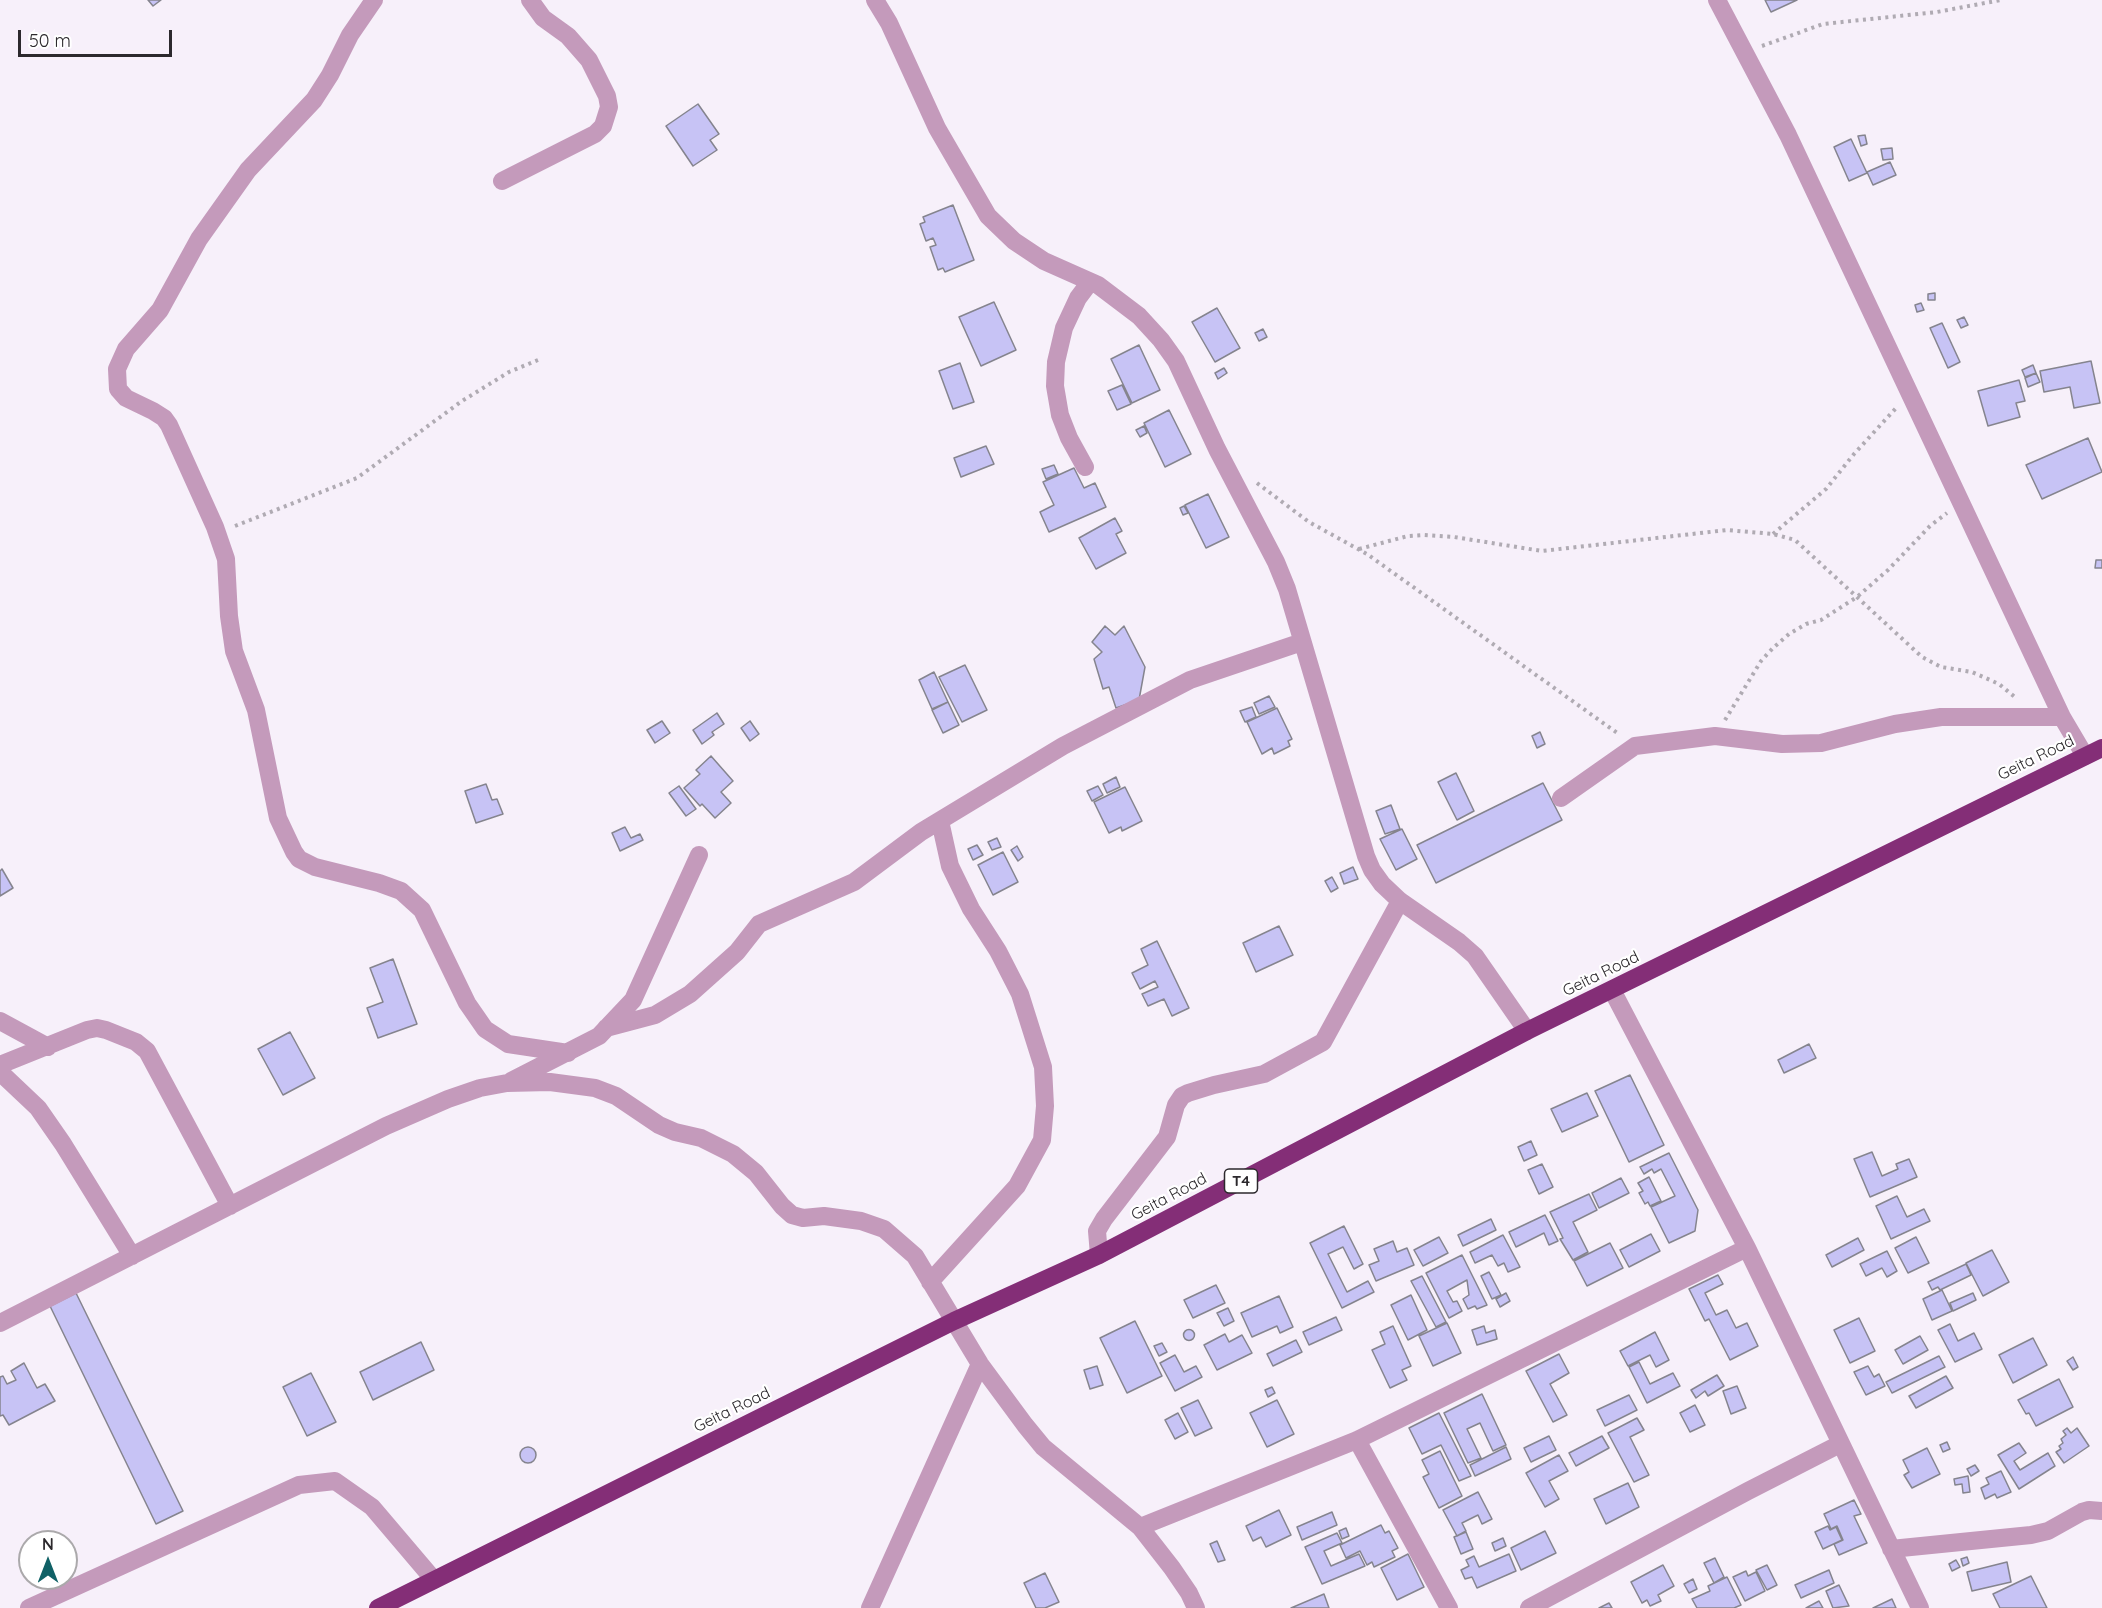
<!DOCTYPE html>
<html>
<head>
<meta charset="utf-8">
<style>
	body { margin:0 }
	#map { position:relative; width:2102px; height:1608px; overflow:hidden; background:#f7f0fa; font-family:Quicksand,sans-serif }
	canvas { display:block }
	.north { position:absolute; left:18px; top:1530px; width:60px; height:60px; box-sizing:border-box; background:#fff; border:2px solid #aba9ab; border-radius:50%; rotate:0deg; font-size:16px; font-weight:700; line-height:24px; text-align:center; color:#2c292d }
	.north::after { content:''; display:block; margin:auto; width:21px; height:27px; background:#106166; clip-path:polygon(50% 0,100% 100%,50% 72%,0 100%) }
	.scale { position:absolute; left:18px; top:30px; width:154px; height:27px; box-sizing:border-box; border:3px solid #2c292d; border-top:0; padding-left:8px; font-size:18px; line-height:21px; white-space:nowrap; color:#2c292d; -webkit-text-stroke:4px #fff; paint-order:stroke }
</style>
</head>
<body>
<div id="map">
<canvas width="2102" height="1608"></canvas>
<div class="north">N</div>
<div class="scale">50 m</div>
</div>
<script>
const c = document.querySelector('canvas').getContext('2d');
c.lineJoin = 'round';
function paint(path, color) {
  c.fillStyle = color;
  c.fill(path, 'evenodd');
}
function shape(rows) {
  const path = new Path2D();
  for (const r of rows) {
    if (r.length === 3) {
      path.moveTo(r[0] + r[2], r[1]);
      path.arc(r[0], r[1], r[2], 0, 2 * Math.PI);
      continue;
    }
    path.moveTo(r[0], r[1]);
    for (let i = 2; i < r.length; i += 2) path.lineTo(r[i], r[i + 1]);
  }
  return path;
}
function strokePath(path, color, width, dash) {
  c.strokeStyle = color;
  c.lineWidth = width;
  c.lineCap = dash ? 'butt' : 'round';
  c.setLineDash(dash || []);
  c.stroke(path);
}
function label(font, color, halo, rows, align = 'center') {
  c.font = font + ' Quicksand,sans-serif';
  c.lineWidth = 4.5;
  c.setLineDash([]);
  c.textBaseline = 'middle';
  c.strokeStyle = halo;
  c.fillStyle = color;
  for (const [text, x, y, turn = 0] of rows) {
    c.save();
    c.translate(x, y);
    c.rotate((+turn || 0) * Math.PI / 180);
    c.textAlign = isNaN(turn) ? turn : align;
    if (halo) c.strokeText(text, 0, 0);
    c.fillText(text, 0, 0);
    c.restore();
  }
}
const building = shape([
	[148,0,161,0,153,6,148,0],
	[1765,0,1797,0,1771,12,1765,0],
	[698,104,719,134,710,140,717,150,693,166,666,126,698,104],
	[1865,135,1867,144,1861,146,1858,136,1865,135],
	[1851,139,1867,173,1849,181,1834,147,1851,139],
	[1892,148,1893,159,1883,160,1881,149,1892,148],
	[1890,162,1896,175,1873,185,1867,172,1890,162],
	[953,205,974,260,945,272,943,268,938,270,930,247,936,245,933,238,926,241,920,224,925,222,923,217,953,205],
	[1935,293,1935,300,1928,300,1928,294,1935,293],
	[994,302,1016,350,981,366,959,317,994,302],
	[1921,303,1924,310,1917,312,1915,305,1921,303],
	[1217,308,1240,348,1215,362,1192,322,1217,308],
	[1964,317,1968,325,1961,328,1957,320,1964,317],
	[1942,323,1960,362,1948,368,1930,328,1942,323],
	[1263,329,1267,337,1259,341,1255,333,1263,329],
	[1139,345,1160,390,1132,403,1111,359,1139,345],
	[2091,361,2100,403,2074,408,2070,387,2044,392,2040,371,2091,361],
	[960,363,974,402,953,409,939,371,960,363],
	[2033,365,2036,373,2025,377,2022,370,2033,365],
	[1224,368,1227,373,1218,379,1215,373,1224,368],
	[2036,373,2040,382,2028,387,2025,378,2036,373],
	[2019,380,2025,401,2016,403,2020,417,1988,426,1978,391,2019,380],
	[1122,385,1131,404,1117,410,1108,391,1122,385],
	[1169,410,1191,454,1165,467,1144,423,1169,410],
	[1144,426,1147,433,1140,437,1136,430,1144,426],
	[2088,438,2102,472,2042,499,2026,465,2088,438],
	[986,446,994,464,961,477,954,458,986,446],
	[1054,465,1058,474,1046,479,1042,469,1054,465],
	[1074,468,1084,488,1095,483,1106,507,1049,532,1040,512,1054,505,1043,482,1074,468],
	[1208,494,1229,537,1206,548,1185,505,1208,494],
	[1184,506,1188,513,1183,515,1180,508,1184,506],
	[1115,518,1122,531,1116,534,1126,553,1096,569,1079,538,1115,518],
	[2096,560,2102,560,2102,568,2095,568,2096,560],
	[1105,626,1115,635,1124,626,1145,667,1139,700,1116,708,1109,687,1103,689,1094,659,1102,652,1092,642,1105,626],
	[965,665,987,710,962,722,939,677,965,665],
	[934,672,948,702,932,709,919,680,934,672],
	[1269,696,1275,707,1259,714,1254,703,1269,696],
	[948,702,959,725,943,733,932,710,948,702],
	[1252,707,1256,717,1245,722,1240,711,1252,707],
	[1277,708,1292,739,1288,741,1290,746,1274,754,1272,748,1262,754,1247,722,1277,708],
	[717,713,724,724,712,732,714,735,702,744,693,730,717,713],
	[662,721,670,733,655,743,647,730,662,721],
	[750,721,759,734,750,741,741,728,750,721],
	[1540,732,1545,744,1537,748,1532,736,1540,732],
	[711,756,733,781,721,792,731,803,715,818,702,804,700,806,684,788,700,774,696,770,711,756],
	[1456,773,1474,811,1457,820,1438,782,1456,773],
	[1116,777,1120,787,1107,793,1103,784,1116,777],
	[1543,783,1562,820,1436,883,1417,845,1543,783],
	[486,784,492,800,497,799,503,814,476,823,465,791,486,784],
	[679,786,696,809,686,816,669,793,679,786],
	[1098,786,1103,795,1092,801,1087,791,1098,786],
	[1125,787,1142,821,1122,831,1121,827,1109,833,1094,802,1125,787],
	[1391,805,1400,829,1385,834,1376,811,1391,805],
	[625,827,631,838,640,834,643,840,620,851,612,833,625,827],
	[1402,829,1417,859,1396,870,1380,839,1402,829],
	[997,838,1001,847,992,850,988,842,997,838],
	[977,845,983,855,973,860,968,849,977,845],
	[1017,846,1023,857,1018,861,1011,850,1017,846],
	[1003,852,1018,882,993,895,978,865,1003,852],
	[1353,867,1358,879,1344,884,1340,873,1353,867],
	[2,869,13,888,0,896,0,871,2,869],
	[1332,877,1338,888,1331,892,1325,881,1332,877],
	[1279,926,1293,955,1256,972,1243,943,1279,926],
	[1157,941,1189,1008,1172,1016,1164,999,1148,1006,1142,994,1158,987,1155,981,1140,989,1132,973,1148,965,1141,949,1157,941],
	[393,959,417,1024,378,1038,367,1008,383,1002,370,968,393,959],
	[290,1032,315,1078,283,1095,258,1049,290,1032],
	[1809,1044,1816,1058,1784,1073,1778,1060,1809,1044],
	[1630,1075,1664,1145,1629,1162,1595,1091,1630,1075],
	[1587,1093,1598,1116,1562,1132,1551,1109,1587,1093],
	[1531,1141,1537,1155,1524,1161,1518,1147,1531,1141],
	[1872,1152,1882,1176,1898,1169,1896,1164,1909,1159,1917,1177,1870,1197,1854,1159,1872,1152],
	[1669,1153,1698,1210,1695,1231,1669,1243,1651,1207,1675,1196,1661,1169,1654,1173,1652,1169,1644,1174,1640,1167,1669,1153],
	[1542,1164,1553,1187,1539,1194,1528,1170,1542,1164],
	[1649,1177,1661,1201,1650,1206,1648,1202,1645,1204,1639,1193,1643,1191,1638,1183,1649,1177],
	[1621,1178,1629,1193,1599,1208,1592,1193,1621,1178],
	[1589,1194,1597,1210,1573,1222,1588,1252,1573,1260,1560,1239,1563,1238,1550,1212,1589,1194],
	[1897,1196,1907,1217,1924,1209,1930,1221,1891,1239,1876,1206,1897,1196],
	[1545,1215,1558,1241,1549,1245,1544,1233,1516,1247,1509,1232,1545,1215],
	[1491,1219,1496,1230,1463,1246,1458,1235,1491,1219],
	[1344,1226,1363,1264,1354,1269,1343,1247,1328,1254,1347,1292,1368,1281,1374,1292,1342,1308,1310,1243,1344,1226],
	[1651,1234,1660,1251,1629,1267,1620,1250,1651,1234],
	[1503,1235,1520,1267,1508,1272,1504,1263,1498,1266,1492,1255,1475,1263,1470,1252,1503,1235],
	[1439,1237,1448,1253,1423,1266,1414,1250,1439,1237],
	[1916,1237,1929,1263,1908,1273,1895,1248,1916,1237],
	[1858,1238,1864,1250,1832,1267,1826,1255,1858,1238],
	[1393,1241,1397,1252,1407,1248,1414,1265,1376,1281,1369,1265,1379,1261,1374,1249,1393,1241],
	[1610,1243,1623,1268,1587,1286,1574,1261,1610,1243],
	[1992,1250,2009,1282,1983,1296,1966,1263,1992,1250],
	[1887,1251,1897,1271,1887,1277,1882,1268,1866,1276,1860,1264,1887,1251],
	[1462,1255,1487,1305,1477,1309,1475,1306,1468,1309,1463,1299,1469,1295,1467,1280,1447,1291,1453,1302,1457,1301,1462,1311,1449,1318,1426,1273,1462,1255],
	[1966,1264,1971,1275,1940,1290,1938,1287,1932,1290,1928,1282,1966,1264],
	[1489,1272,1501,1295,1492,1299,1481,1276,1489,1272],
	[1718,1275,1723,1284,1705,1293,1716,1315,1727,1310,1736,1328,1747,1323,1758,1346,1730,1360,1709,1319,1705,1321,1689,1289,1718,1275],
	[1422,1276,1446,1322,1436,1327,1411,1281,1422,1276],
	[1216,1285,1225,1303,1193,1318,1184,1300,1216,1285],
	[1942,1290,1952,1311,1932,1320,1923,1299,1942,1290],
	[76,1293,183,1511,156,1524,50,1306,76,1293],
	[1506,1293,1510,1301,1500,1307,1496,1299,1506,1293],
	[1973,1293,1976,1300,1953,1311,1950,1303,1973,1293],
	[1411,1295,1427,1330,1408,1340,1391,1305,1411,1295],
	[1279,1296,1293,1327,1280,1333,1277,1326,1252,1337,1241,1313,1279,1296],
	[1228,1308,1234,1321,1224,1326,1217,1313,1228,1308],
	[1336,1317,1342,1330,1309,1345,1303,1332,1336,1317],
	[1859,1318,1875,1351,1850,1363,1834,1330,1859,1318],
	[1135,1321,1162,1376,1127,1393,1100,1338,1135,1321],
	[1447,1323,1461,1353,1433,1366,1419,1336,1447,1323],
	[1950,1324,1958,1341,1974,1333,1982,1349,1955,1362,1938,1330,1950,1324],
	[1393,1326,1411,1366,1402,1370,1407,1380,1390,1388,1372,1350,1385,1344,1380,1332,1393,1326],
	[1484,1326,1486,1333,1495,1330,1497,1339,1477,1345,1472,1330,1484,1326],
	[1189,1335,5.5],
	[1655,1332,1669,1360,1656,1367,1650,1355,1628,1366,1620,1351,1655,1332],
	[1225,1334,1229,1342,1242,1335,1252,1353,1217,1370,1204,1345,1225,1334],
	[1920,1336,1928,1350,1903,1364,1895,1350,1920,1336],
	[2033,1338,2047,1365,2013,1383,1999,1355,2033,1338],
	[1296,1340,1302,1352,1273,1366,1267,1354,1296,1340],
	[421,1342,434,1370,373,1400,360,1372,421,1342],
	[1162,1343,1167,1352,1159,1356,1154,1346,1162,1343],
	[1559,1354,1569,1373,1550,1384,1567,1415,1553,1422,1526,1371,1559,1354],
	[1175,1355,1184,1372,1196,1366,1202,1377,1175,1391,1160,1363,1175,1355],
	[1939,1356,1945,1367,1892,1393,1886,1382,1939,1356],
	[2073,1357,2078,1367,2073,1370,2067,1361,2073,1357],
	[1639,1362,1650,1384,1673,1373,1680,1386,1647,1403,1629,1367,1639,1362],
	[24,1363,37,1388,45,1384,55,1401,9,1425,3,1415,0,1416,0,1377,3,1376,7,1384,16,1380,11,1371,24,1363],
	[1097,1366,1103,1385,1090,1389,1084,1370,1097,1366],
	[1868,1366,1874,1377,1879,1374,1885,1386,1866,1395,1854,1372,1868,1366],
	[311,1373,336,1422,307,1436,283,1387,311,1373],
	[1717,1375,1724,1386,1708,1396,1705,1391,1696,1398,1691,1390,1717,1375],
	[1946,1376,1953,1388,1916,1408,1909,1396,1946,1376],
	[2059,1379,2073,1407,2036,1426,2029,1413,2026,1414,2018,1400,2059,1379],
	[1737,1386,1746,1408,1731,1414,1723,1391,1737,1386],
	[1272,1387,1275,1393,1268,1397,1265,1390,1272,1387],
	[1482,1394,1506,1445,1493,1451,1480,1423,1467,1429,1481,1458,1468,1463,1444,1413,1482,1394],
	[1629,1395,1637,1410,1605,1426,1597,1410,1629,1395],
	[1198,1400,1212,1428,1195,1436,1181,1408,1198,1400],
	[1277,1400,1294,1434,1267,1447,1250,1413,1277,1400],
	[1695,1405,1705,1425,1690,1432,1680,1413,1695,1405],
	[1178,1413,1188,1432,1175,1439,1165,1420,1178,1413],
	[1439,1413,1471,1476,1459,1481,1441,1445,1422,1454,1409,1428,1439,1413],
	[1637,1418,1644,1430,1630,1437,1649,1475,1634,1482,1608,1433,1637,1418],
	[2067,1428,2071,1433,2077,1428,2089,1446,2064,1463,2056,1452,2061,1449,2059,1446,2063,1443,2061,1439,2066,1435,2063,1431,2067,1428],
	[1549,1436,1556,1450,1531,1462,1524,1448,1549,1436],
	[1602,1436,1609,1448,1576,1466,1569,1453,1602,1436],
	[1947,1442,1950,1449,1943,1452,1940,1445,1947,1442],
	[2019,1443,2026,1453,2014,1461,2020,1470,2048,1453,2055,1466,2019,1489,1998,1455,2019,1443],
	[528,1455,8],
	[1506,1447,1511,1459,1475,1476,1470,1465,1506,1447],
	[1927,1448,1940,1474,1912,1488,1904,1475,1909,1472,1903,1460,1927,1448],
	[1440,1451,1462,1496,1439,1508,1423,1477,1429,1474,1422,1460,1440,1451],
	[1559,1455,1568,1471,1549,1481,1559,1499,1545,1507,1526,1473,1559,1455],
	[1975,1465,1979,1471,1971,1476,1967,1469,1975,1465],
	[2001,1471,2011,1492,1997,1498,1995,1494,1985,1499,1981,1488,1989,1484,1986,1478,2001,1471],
	[1968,1476,1970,1492,1963,1493,1962,1484,1955,1485,1954,1479,1968,1476],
	[1628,1483,1639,1507,1606,1524,1594,1499,1628,1483],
	[1478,1492,1492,1519,1482,1524,1478,1515,1462,1523,1466,1531,1457,1536,1443,1510,1478,1492],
	[1854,1500,1861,1514,1854,1516,1867,1543,1839,1555,1834,1544,1843,1540,1837,1526,1831,1529,1824,1514,1854,1500],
	[1279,1510,1291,1535,1266,1547,1261,1537,1253,1541,1246,1526,1279,1510],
	[1332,1512,1337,1525,1302,1540,1297,1527,1332,1512],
	[1381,1525,1385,1533,1389,1531,1398,1548,1392,1551,1395,1557,1374,1567,1372,1562,1367,1565,1360,1551,1346,1558,1340,1545,1381,1525],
	[1828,1526,1830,1530,1836,1527,1842,1540,1823,1549,1815,1532,1828,1526],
	[1346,1528,1349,1536,1342,1539,1339,1531,1346,1528],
	[1545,1531,1556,1553,1521,1570,1511,1548,1545,1531],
	[1466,1532,1473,1549,1461,1554,1454,1537,1466,1532],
	[1337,1533,1342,1543,1324,1551,1331,1566,1359,1554,1365,1566,1322,1584,1305,1547,1337,1533],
	[1503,1538,1506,1546,1495,1551,1492,1543,1503,1538],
	[1217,1541,1225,1560,1218,1562,1210,1544,1217,1541],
	[1408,1554,1424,1587,1397,1600,1381,1568,1408,1554],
	[1509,1554,1516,1571,1477,1588,1472,1577,1465,1579,1461,1570,1469,1566,1466,1560,1474,1556,1479,1567,1509,1554],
	[1967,1557,1969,1563,1963,1566,1961,1559,1967,1557],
	[1715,1558,1724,1577,1714,1583,1704,1563,1715,1558],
	[1956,1560,1960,1567,1952,1571,1949,1564,1956,1560],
	[2007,1562,2011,1582,1972,1591,1967,1572,2007,1562],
	[1663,1565,1674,1586,1658,1595,1661,1601,1650,1606,1647,1600,1642,1603,1631,1582,1663,1565],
	[1767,1565,1777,1585,1767,1590,1756,1570,1767,1565],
	[1829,1570,1834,1583,1801,1598,1795,1585,1829,1570],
	[1746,1571,1748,1576,1756,1572,1765,1591,1745,1601,1733,1577,1746,1571],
	[1045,1573,1059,1602,1045,1608,1036,1608,1024,1583,1045,1573],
	[2031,1576,2047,1608,2000,1608,1993,1594,2031,1576],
	[1727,1577,1741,1605,1734,1608,1697,1608,1692,1599,1710,1591,1708,1586,1727,1577],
	[1693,1579,1697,1589,1689,1593,1684,1584,1693,1579],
	[1839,1585,1849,1606,1833,1608,1826,1591,1839,1585],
	[1324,1594,1329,1608,1291,1608,1324,1594],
	[1892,1599,1896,1608,1873,1608,1892,1599],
	[1819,1601,1823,1608,1806,1608,1819,1601],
	[1609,1603,1612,1608,1599,1608,1609,1603]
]);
paint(building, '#c7c3f5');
strokePath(building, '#85848e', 1.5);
strokePath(shape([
	[1762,46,1823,24,1937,12,2001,0],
	[1257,483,1309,522,1367,554,1620,735],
	[235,526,357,478,462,401,509,372,538,360],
	[1773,534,1826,489,1854,454,1897,407],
	[1359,549,1408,536,1423,535,1454,537,1542,551,1727,530,1773,534,1795,540,1922,657,1941,667,1972,672,1999,684,2016,698],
	[1725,720,1761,661,1773,648,1789,634,1806,624,1821,620,1857,597,1888,570,1930,526,1947,513]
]), '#b0abb3', 4, [3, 4.5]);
strokePath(shape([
	[374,0,350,35,330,75,314,100,248,170,199,239,160,310,126,349,117,369,118,389,126,398,153,411,164,418,169,425,215,527,226,559,229,616,234,651,256,710,278,818,294,852,299,859,315,867,379,883,401,891,422,910,467,1003,485,1029,508,1044,568,1053],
	[875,0,889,23,937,128,988,216,1014,241,1044,261,1098,285,1139,316,1161,340,1176,361,1217,449,1276,562,1287,589,1366,856,1372,870,1382,884,1400,901,1459,942,1475,956,1527,1031],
	[1717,0,1788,135,2062,717,2085,756],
	[502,181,595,134,603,126,609,107,607,96,589,60,568,36,543,18,530,0],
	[1085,467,1069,438,1060,415,1055,386,1056,362,1064,328,1078,298,1090,282],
	[1561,798,1635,746,1715,736,1782,744,1821,743,1895,724,1941,717,2062,717],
	[1612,990,1747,1248,1920,1608],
	[0,1021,48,1047],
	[606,1028,655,1015,690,994,737,952,759,924,854,882,921,832,1063,746,1190,680,1302,642],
	[0,1065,87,1030,97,1028,106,1030,136,1042,147,1051,230,1206],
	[0,1072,38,1108,63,1144,132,1256],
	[511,1081,599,1036,633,1000,699,855],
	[1099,1255,1097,1231,1104,1219,1167,1137,1176,1105,1182,1096,1188,1093,1214,1085,1264,1074,1323,1042,1400,901],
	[930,1282,1017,1186,1042,1140,1045,1106,1043,1067,1020,994,998,951,971,909,950,866,940,821],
	[0,1323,386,1126,448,1099,480,1088,507,1083,550,1082,595,1088,616,1096,659,1125,675,1132,701,1138,733,1154,756,1173,782,1206,792,1215,803,1218,824,1216,861,1221,884,1229,915,1256,980,1364,1025,1425,1043,1447,1140,1527,1172,1568,1189,1593,1196,1608],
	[1357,1440,1449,1608],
	[1140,1527,1357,1440,1747,1248],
	[1891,1549,2031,1535,2048,1531,2082,1512,2089,1510,2102,1511],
	[29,1608,299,1485,335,1481,372,1507,434,1580],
	[870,1608,980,1364],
	[1529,1608,1748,1491,1840,1444]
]), '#c49abb', 18);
strokePath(shape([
	[378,1608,954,1321,1099,1255,1527,1031,2102,748]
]), '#842e77', 18);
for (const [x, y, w] of [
	[1241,1181,33]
]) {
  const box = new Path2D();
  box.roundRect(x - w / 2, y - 12, w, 24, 4.5);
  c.fillStyle = '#fff';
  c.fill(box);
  strokePath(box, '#2c292d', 1.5);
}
label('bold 15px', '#2c292d', null, [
	["T4",1241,1181]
]);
label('16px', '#2c292d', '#fff', [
	["Geita Road",2036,758,-26],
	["Geita Road",1601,974,-26],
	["Geita Road",1169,1197,-28],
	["Geita Road",732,1410,-26]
]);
</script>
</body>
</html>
